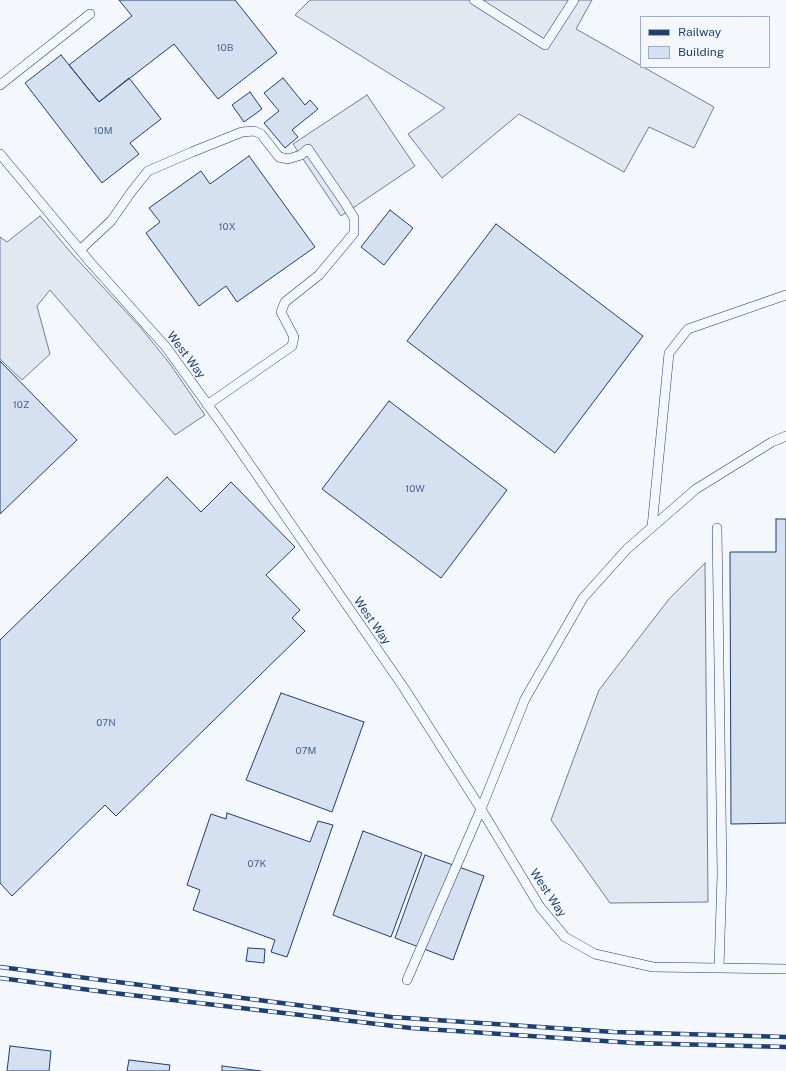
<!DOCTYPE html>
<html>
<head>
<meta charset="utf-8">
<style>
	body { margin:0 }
	#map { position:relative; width:786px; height:1071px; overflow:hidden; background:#f4f7fb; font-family:"Public Sans",sans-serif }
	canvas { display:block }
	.legend { position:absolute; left:640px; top:16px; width:130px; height:52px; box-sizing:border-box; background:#f4f7fb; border:1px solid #9eadc5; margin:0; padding:5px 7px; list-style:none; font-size:12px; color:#1d3f73 }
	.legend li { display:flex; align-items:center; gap:8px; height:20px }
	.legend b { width:20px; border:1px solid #9eadc5 }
</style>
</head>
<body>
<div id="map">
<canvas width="786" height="1071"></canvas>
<ul class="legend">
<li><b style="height:5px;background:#1d3f73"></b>Railway</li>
<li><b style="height:11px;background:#d5e0f0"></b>Building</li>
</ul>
</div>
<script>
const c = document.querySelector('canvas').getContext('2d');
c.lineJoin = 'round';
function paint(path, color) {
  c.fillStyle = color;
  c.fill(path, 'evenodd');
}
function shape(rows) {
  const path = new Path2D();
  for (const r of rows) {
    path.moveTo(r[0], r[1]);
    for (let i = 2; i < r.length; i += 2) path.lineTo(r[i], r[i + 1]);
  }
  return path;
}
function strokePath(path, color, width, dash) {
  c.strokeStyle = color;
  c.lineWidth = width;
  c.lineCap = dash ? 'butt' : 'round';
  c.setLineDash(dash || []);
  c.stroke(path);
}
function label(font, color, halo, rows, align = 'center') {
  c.font = font + ' "Public Sans",sans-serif';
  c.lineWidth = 3;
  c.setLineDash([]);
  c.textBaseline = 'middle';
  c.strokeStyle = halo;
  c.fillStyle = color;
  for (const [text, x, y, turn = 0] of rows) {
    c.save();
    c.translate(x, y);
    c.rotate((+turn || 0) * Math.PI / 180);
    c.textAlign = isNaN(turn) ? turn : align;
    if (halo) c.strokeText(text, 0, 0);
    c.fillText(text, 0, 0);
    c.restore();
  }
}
const parking = shape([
	[310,0,592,0,576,29,714,107,694,148,649,127,624,172,519,114,442,178,408,134,445,108,295,15,310,0],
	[367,95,415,166,341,216,293,144,367,95],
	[40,216,73,255,141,328,170,364,205,415,175,435,50,290,37,306,50,354,22,380,0,359,0,237,7,242,40,216],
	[705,563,708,902,610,903,551,820,599,690,669,599,705,563]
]);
paint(parking, '#e3e8f0');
strokePath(parking, '#687fa3', 1);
const building = shape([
	[119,0,235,0,277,53,218,99,174,44,99,102,69,65,132,16,119,0],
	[61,55,99,102,129,78,161,119,130,143,139,154,102,183,25,83,61,55],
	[283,78,305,105,310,100,318,109,292,130,298,137,285,148,264,123,279,111,264,93,283,78],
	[250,92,262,109,244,122,232,105,250,92],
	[249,156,315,247,237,302,226,286,199,306,146,233,160,222,149,208,201,171,210,184,249,156],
	[390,210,413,228,384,265,361,247,390,210],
	[496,224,643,336,555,453,407,341,496,224],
	[0,361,77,440,0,514,0,361],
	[389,401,507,490,441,578,322,489,389,401],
	[167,477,201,512,231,482,295,547,266,575,300,610,292,618,305,631,116,816,105,805,12,896,0,883,0,640,167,477],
	[776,519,786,519,786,823,731,824,730,552,776,552,776,519],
	[281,693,364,722,332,812,246,780,281,693],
	[227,813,310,842,318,821,333,825,287,957,271,952,275,940,193,910,200,890,187,885,211,814,226,819,227,813],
	[363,831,422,853,391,937,333,915,363,831],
	[425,855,484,876,453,960,395,938,425,855],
	[248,948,265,949,264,963,246,961,248,948],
	[10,1046,51,1051,49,1071,7,1071,10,1046],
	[129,1060,170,1065,169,1071,127,1071,129,1060],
	[222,1066,261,1071,222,1071,222,1066]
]);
paint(building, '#d5e0f0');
strokePath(building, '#1d3f73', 1);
const lane = shape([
	[474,0,545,45,574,0],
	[0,85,90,14],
	[0,154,90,262,166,347,226,430,404,688,481,809,540,907,565,937,595,954,653,967,786,969],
	[80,250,111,221,132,191,148,171,192,152,242,132,254,131,261,134,279,157,288,159,301,155,308,149,345,203,354,218,354,233,319,275,285,302,281,312,294,337,292,346,207,405],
	[652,527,669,353,688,329,786,295],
	[717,528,722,874,719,968],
	[407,980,481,809,525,699,583,598,627,549,696,489,772,442,786,436]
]);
strokePath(lane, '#1d3f73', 10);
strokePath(lane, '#f4f7fb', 9);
const rail = shape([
	[0,967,391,1017,614,1032,786,1037],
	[0,978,105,992,411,1028,634,1043,786,1047]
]);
strokePath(rail, '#1d3f73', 4.5);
strokePath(rail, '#f4f7fb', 3, [9]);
label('10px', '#4b6792', null, [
	["10B",225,48],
	["10M",103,131],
	["10X",227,227],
	["10Z",21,405],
	["10W",415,489],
	["07N",106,723],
	["07M",306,751],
	["07K",257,864]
]);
label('12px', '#1d3f73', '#f4f7fb', [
	["West Way",186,355,53],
	["West Way",372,621,55],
	["West Way",548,893,56]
]);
</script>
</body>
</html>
